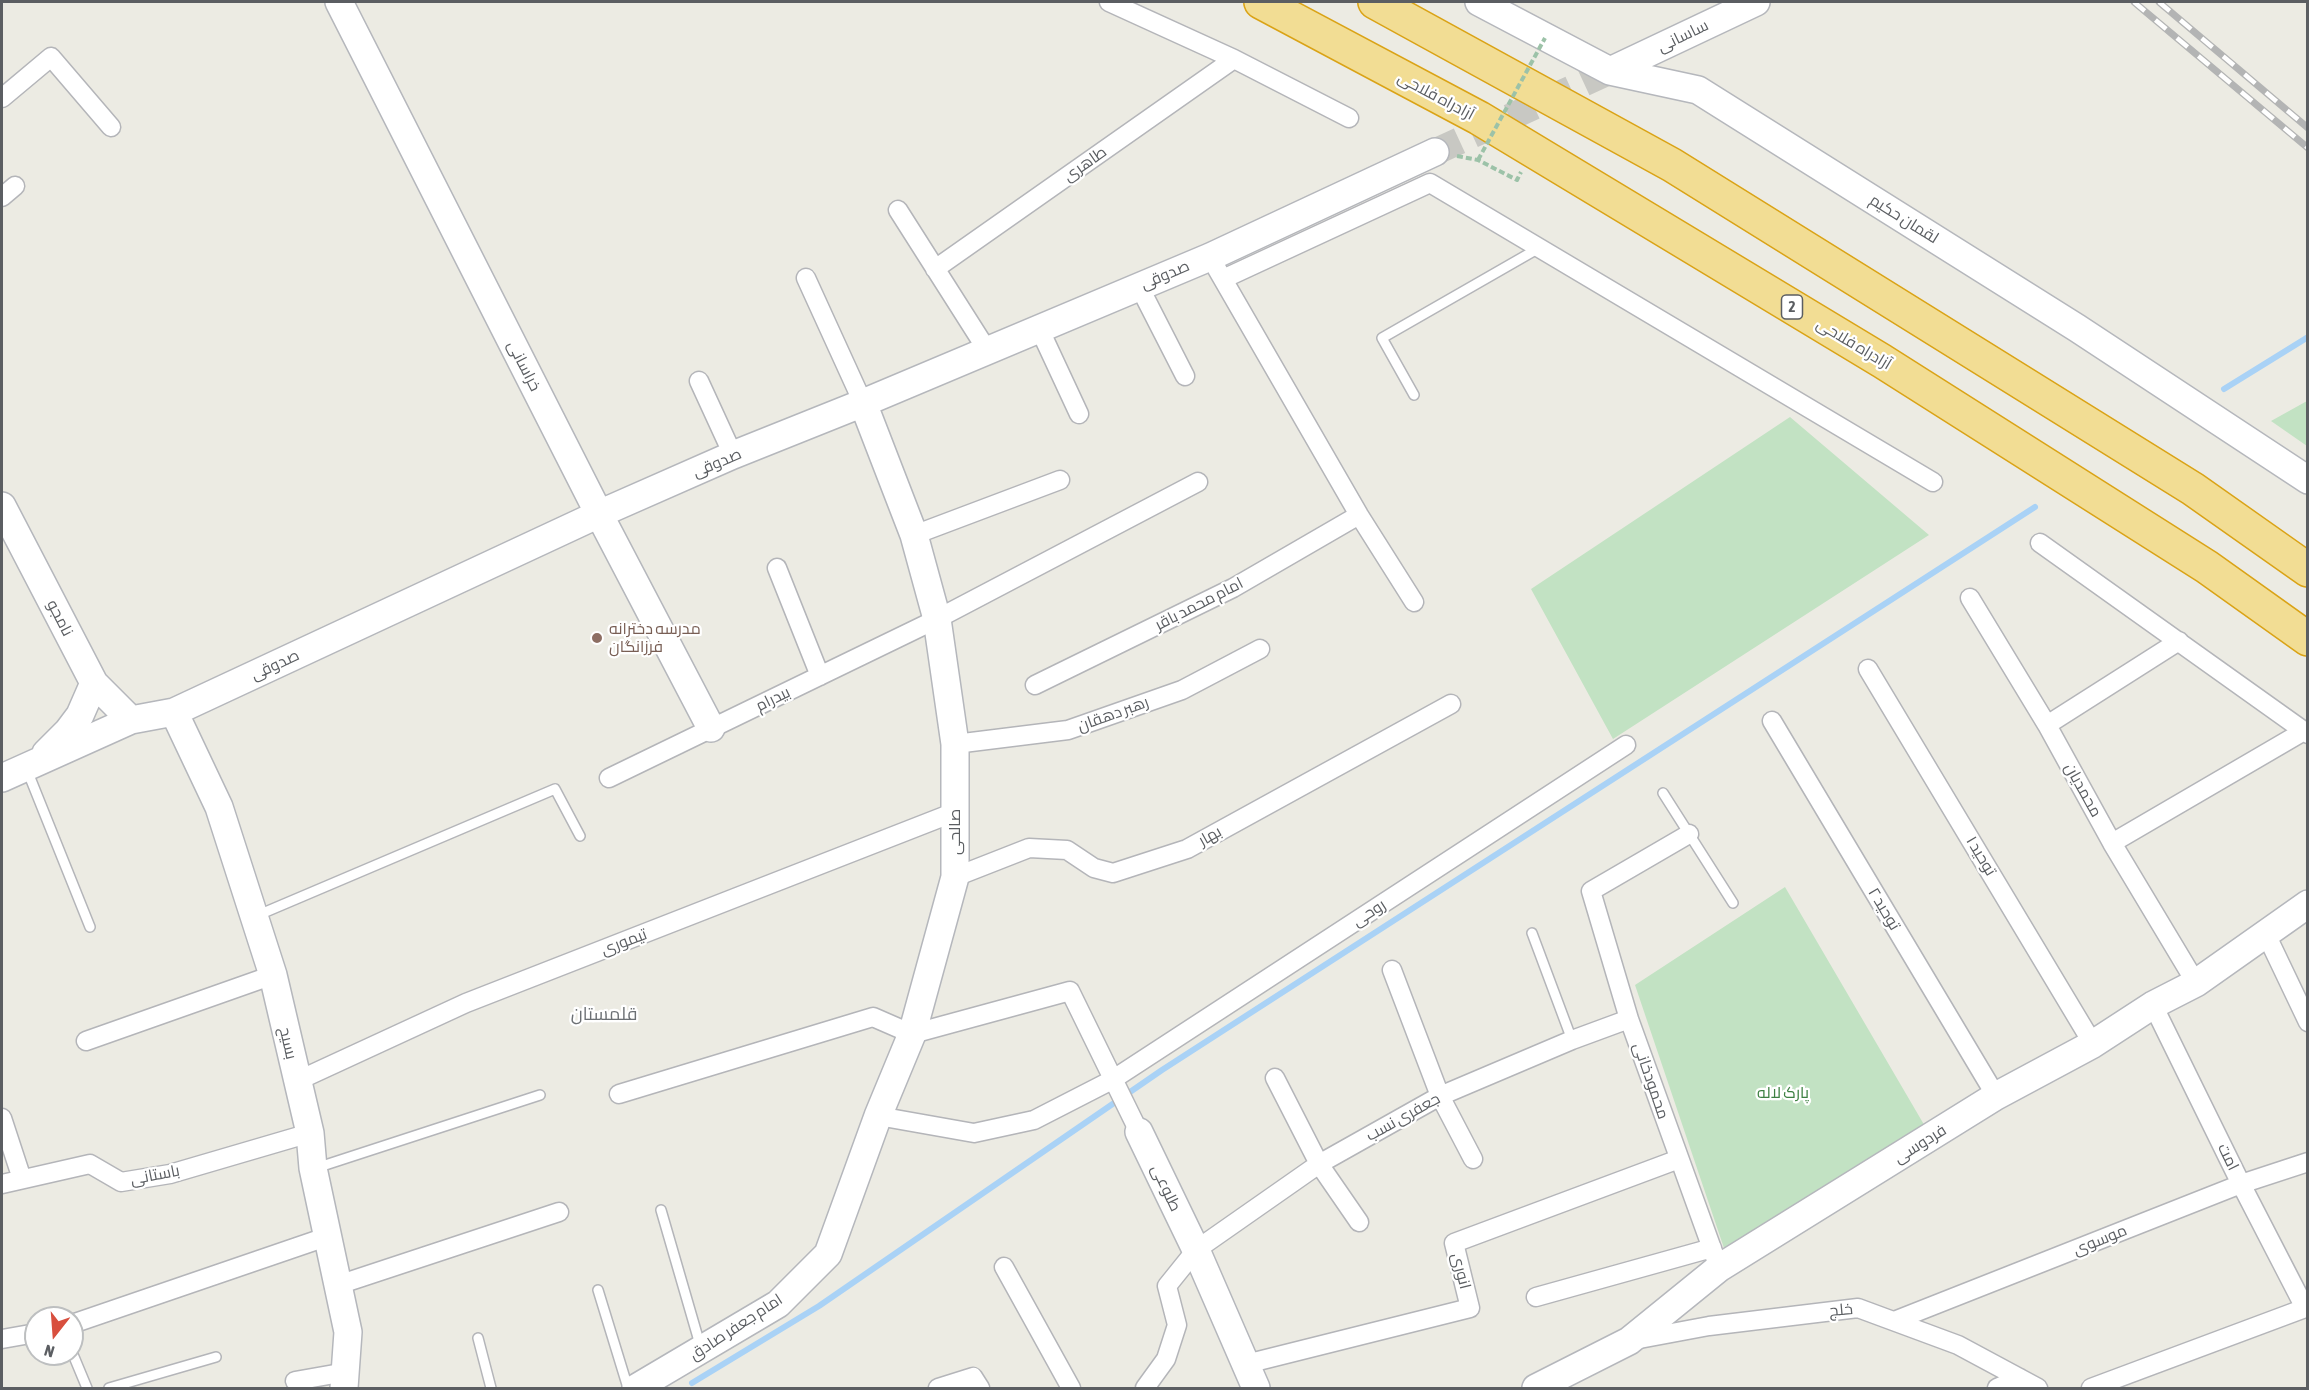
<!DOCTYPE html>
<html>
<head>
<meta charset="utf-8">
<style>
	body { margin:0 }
	#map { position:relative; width:2309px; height:1390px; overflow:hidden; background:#ecebe3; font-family:"Asap Condensed",sans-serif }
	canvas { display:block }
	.frame { position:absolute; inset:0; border:3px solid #5b5e62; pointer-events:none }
	.north { position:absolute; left:24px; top:1306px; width:60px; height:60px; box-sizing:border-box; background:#fff; border:2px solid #bdbfc0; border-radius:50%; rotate:197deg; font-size:16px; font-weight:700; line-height:24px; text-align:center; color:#5b5e62 }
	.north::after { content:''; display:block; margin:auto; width:21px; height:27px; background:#d84f3e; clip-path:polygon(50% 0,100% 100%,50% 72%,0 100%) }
</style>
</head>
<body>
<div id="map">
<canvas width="2309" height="1390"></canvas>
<div class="frame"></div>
<div class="north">N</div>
</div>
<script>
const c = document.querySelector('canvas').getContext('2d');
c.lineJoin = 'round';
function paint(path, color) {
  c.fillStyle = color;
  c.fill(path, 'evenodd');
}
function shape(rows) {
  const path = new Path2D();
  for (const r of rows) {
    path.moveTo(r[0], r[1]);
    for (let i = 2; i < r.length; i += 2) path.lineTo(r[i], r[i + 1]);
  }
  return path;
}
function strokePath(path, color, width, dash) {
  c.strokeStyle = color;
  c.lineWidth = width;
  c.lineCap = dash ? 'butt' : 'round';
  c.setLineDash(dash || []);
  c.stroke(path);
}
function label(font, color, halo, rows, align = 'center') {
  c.font = font + ' "Asap Condensed",Cairo,sans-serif';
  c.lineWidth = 4.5;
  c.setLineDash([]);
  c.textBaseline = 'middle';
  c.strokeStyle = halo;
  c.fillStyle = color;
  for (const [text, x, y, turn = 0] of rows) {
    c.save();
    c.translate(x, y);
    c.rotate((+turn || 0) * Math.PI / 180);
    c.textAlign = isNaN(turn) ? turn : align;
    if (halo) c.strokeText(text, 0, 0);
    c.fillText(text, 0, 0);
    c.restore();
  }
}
paint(shape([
	[2307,401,2307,446,2271,421],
	[1790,417,1929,535,1613,739,1531,589],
	[1785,887,1926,1128,1726,1254,1635,985]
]), '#c2e2c3');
strokePath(shape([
	[2224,389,2308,337],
	[692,1383,819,1306,1162,1070,2035,507]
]), '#a9d2f6', 6);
strokePath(shape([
	[1435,152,1610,71]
]), '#c8c8c3', 27, [27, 14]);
const lane = shape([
	[1414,395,1382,338,1539,248],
	[27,770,90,927],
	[1663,793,1733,903],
	[256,916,555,789,580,836],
	[1532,933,1572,1040],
	[316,1168,540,1095],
	[661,1210,701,1348],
	[598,1290,628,1388],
	[478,1338,491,1388],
	[72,1352,87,1388],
	[109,1388,216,1357]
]);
const street = shape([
	[1109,2,1234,59,1349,118],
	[2,98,51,57,111,127],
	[2,197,15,186],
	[898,210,987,350],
	[935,269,1234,59],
	[1217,269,1359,515,1414,602],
	[806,278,863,403],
	[1223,279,1430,183,1933,482],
	[1139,286,1185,376],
	[1039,328,1079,414],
	[699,381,733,455],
	[914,535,1060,480],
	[2040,543,2308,734],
	[777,568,820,676],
	[1970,598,2047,725,2112,843,2196,983],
	[1868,669,2093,1044],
	[1035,685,1233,588,1359,515],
	[1772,721,1996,1096],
	[2047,725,2179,641],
	[955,744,1068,730,1182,690,1260,649],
	[609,778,937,619,1198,482],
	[1689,834,1591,891,1629,1019,1719,1268],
	[2112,843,2304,731],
	[955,877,1029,848,1067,850,1094,868,1113,873,1187,849,1451,704],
	[2266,934,2308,1022],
	[1392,970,1440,1096,1473,1159],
	[2153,1005,2241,1184,2305,1308],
	[86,1041,273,975],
	[1275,1078,1319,1164,1359,1222],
	[297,1081,466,1003,955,812],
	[619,1094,873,1017,912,1034,1070,991,1139,1132],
	[878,1116,974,1133,1034,1120,1112,1080,1626,745],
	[2,1118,22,1179],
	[2,1184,90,1164,121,1182,170,1174,310,1133],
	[1004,1267,1071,1388],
	[338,1285,559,1212],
	[1536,1297,1712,1248],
	[1894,1321,2241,1184,2308,1162],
	[72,1324,329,1236],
	[2,1339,36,1333],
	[1634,1340,1709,1326,1858,1308,1958,1345,2038,1388],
	[1246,1364,1470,1308,1454,1243,1679,1159],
	[295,1381,346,1372],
	[938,1388,973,1377,980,1388],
	[1145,1388,1166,1359,1177,1325,1167,1286,1196,1250,1319,1164,1440,1096,1572,1040,1629,1019],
	[1997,1388,2020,1378],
	[2091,1388,2308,1307]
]);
const secondary = shape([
	[339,2,599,514,711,728],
	[1479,2,1610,71,1698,90,2077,328,2308,480],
	[1610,71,1756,2],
	[2,506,94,683,131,720],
	[174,712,219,807,273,975,310,1133,313,1168,348,1332,344,1388],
	[46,753,68,731,80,715,94,683],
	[2,778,131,720,174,712,599,514,733,455,863,403,1210,257,1435,152],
	[1139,1132,1196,1250,1256,1388],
	[636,1388,778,1304,828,1254,878,1116,912,1034,955,877,955,744,937,619,914,535,863,403],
	[1536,1388,1629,1341,1719,1268,1996,1096,2093,1044,2153,1005,2196,983,2308,904]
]);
const highway = shape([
	[1261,2,1479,118,1882,361,2207,567,2308,639],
	[1375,2,1672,165,2193,489,2308,570]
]);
strokePath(lane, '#b4b5b9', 12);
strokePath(street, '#b4b5b9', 21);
strokePath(secondary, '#b5b7bc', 30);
strokePath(highway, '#daa316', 36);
strokePath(shape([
	[1457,156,1478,160,1517,180,1521,172]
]), '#9cc2a8', 4, [6, 3]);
strokePath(lane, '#fff', 9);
strokePath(street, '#fff', 18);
strokePath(secondary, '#fff', 27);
strokePath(highway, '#f2dd94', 33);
const rail = shape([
	[2134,2,2308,148],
	[2159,2,2308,128]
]);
strokePath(rail, '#b3b4b4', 7);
strokePath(rail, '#fff', 4.5, [14]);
strokePath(shape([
	[1478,160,1545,38]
]), '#9cc2a8', 4, [6, 3]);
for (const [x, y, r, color] of [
	[597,638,6,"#8d6e63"]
]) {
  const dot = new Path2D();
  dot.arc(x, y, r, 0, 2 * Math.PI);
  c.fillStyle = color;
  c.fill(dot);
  strokePath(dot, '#fff', 2);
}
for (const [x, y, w] of [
	[1792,307,21]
]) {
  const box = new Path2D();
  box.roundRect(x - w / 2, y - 12, w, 24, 4.5);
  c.fillStyle = '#fff';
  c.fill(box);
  strokePath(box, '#5b5e62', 1.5);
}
label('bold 15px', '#5b5e62', null, [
	["2",1792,307]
]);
label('16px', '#5b5e62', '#fff', [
	["ساسانی",1683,36,-26],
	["آزادراه فلاحی",1436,96,28],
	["طاهری",1085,164,-35],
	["لقمان حکیم",1904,219,32],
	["صدوقی",1165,275,-23],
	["آزادراه فلاحی",1854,344,31],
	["خراسانی",524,366,63],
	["صدوقی",717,463,-23],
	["امام محمد باقر",1199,604,-27],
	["نامجو",60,618,63],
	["صدوقی",275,665,-25],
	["بیدرام",773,699,-26],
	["رهبر دهقان",1113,714,-20],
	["محمدیان",2083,790,61],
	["صالحی",955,832,-90],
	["بهار",1210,836,-29],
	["توحید ۱",1981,856,59],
	["توحید ۲",1884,909,59],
	["روحی",1369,913,-33],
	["تیموری",624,942,-21],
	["بسیح",288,1043,77],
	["محمودخانی",1651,1081,71],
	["جعفری نسب",1403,1117,-29],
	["فردوسی",1920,1144,-32],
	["امت",2228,1157,64],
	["باستانی",155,1175,-11],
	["طلوعی",1166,1188,65],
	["موسوی",2100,1240,-22],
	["انوری",1461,1271,76],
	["خلج",1841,1310,-5],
	["امام جعفر صادق",736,1327,-33]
]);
label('16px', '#785e54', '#fff', [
	["مدرسه دخترانه",609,629],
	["فرزانگان",609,647]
], 'left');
label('16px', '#3d8042', '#fff', [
	["پارک لاله",1783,1093]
]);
label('18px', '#6c7074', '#fff', [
	["قلمستان",604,1014]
]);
</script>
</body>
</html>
